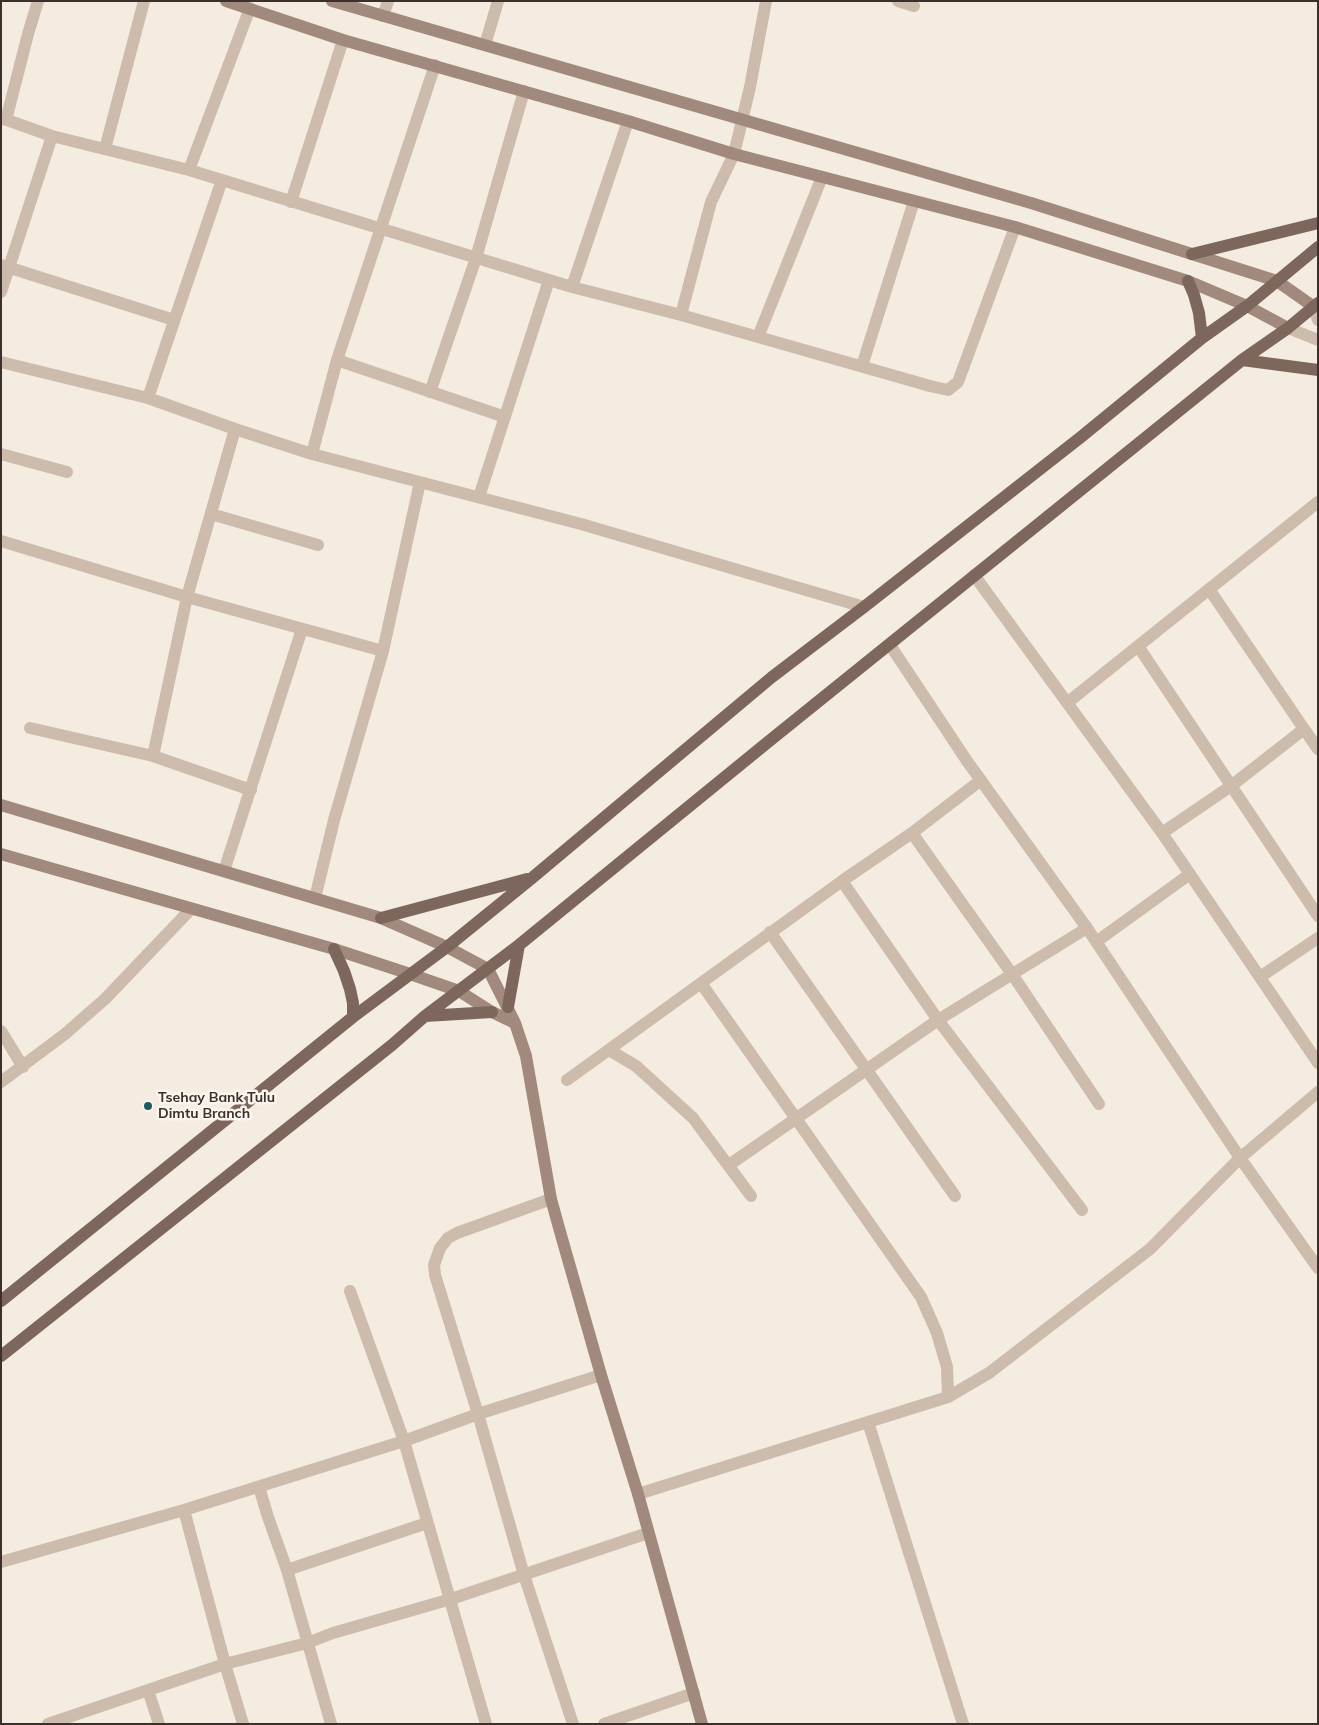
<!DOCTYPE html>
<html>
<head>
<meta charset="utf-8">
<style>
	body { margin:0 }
	#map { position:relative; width:1319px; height:1725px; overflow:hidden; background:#f4ebe1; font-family:Mulish,sans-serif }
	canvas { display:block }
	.frame { position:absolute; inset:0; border:2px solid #3b302b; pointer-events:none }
</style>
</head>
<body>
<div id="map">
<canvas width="1319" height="1725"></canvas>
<div class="frame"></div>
</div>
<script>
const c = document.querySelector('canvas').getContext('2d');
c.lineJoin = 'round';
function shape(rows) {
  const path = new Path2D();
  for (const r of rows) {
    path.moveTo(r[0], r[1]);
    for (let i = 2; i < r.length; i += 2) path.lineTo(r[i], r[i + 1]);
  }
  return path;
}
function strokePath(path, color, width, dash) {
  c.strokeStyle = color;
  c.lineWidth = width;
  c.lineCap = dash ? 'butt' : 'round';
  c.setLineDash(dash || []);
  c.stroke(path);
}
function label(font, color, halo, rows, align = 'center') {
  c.font = font + ' Mulish,sans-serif';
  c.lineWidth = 5;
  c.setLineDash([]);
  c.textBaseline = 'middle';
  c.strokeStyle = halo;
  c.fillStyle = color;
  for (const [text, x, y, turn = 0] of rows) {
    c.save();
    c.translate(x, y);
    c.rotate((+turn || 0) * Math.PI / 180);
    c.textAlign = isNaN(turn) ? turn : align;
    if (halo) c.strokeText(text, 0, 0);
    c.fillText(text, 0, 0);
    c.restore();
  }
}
strokePath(shape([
	[898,1,914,6],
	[383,16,388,1],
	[485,45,498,1],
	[1,118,52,136,189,170,572,287,681,315,930,386,948,390,958,382,1015,227],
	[6,120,28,34,38,1],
	[105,149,144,1],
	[189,170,250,8],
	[291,202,343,40],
	[1,265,174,320],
	[572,287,628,121],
	[1,292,52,136],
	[1314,307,1318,320],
	[681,315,711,202,734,154,750,87,766,1],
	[1288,328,1318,340],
	[758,337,822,177],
	[337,360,505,417],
	[1,362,148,398,235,429,312,454,581,524,864,607],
	[862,366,914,201],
	[430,392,476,258,524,91],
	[148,398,222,180],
	[1,454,67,472],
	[312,454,337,360,435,65],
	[479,497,549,280],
	[211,514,318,545],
	[1,541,187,597,383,651],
	[974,575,1162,833,1318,1063],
	[890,645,967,761,1087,928,1240,1158,1318,1268],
	[1138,646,1318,916],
	[1067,703,1318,502],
	[30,728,153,756,251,790],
	[1304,729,1318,749],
	[153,756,187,597,235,429],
	[912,833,1012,974,1099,1104],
	[1162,833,1231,786,1304,729,1209,589],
	[224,871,302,629],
	[842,881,938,1020,1082,1210],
	[315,898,334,820,383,651,420,482],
	[770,932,955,1196],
	[1096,942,1190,874],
	[1260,977,1318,938],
	[701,983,921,1297,937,1333,947,1367,948,1397],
	[1,1031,23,1067],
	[609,1050,636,1066,693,1118,751,1196],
	[567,1080,842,881,912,833,981,780],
	[1,1082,65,1034,105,999,191,909],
	[729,1165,938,1020,1087,928],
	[551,1199,457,1233,448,1238,440,1248,434,1265,435,1275,478,1414,524,1575,573,1724],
	[350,1291,404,1441,486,1724],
	[868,1422,963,1724],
	[259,1487,268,1517,287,1570,331,1724],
	[638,1494,948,1397,989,1373,1150,1249,1240,1158,1318,1092],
	[1,1562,184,1510],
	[287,1570,427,1523],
	[148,1690,159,1724],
	[48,1724,225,1664,307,1643,333,1633,451,1599,648,1533],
	[243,1724,225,1664,184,1510,404,1441,478,1414,601,1375],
	[604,1724,694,1693]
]), '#cdbbac', 12);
strokePath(shape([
	[226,1,343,40,628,121,734,154,1015,227,1188,281,1247,306,1288,328],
	[332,1,1031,203,1277,281,1314,307],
	[1,805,381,918,447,947,488,969,515,1023,526,1056,551,1199,561,1235,601,1375,638,1494,702,1724],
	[1,854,334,949,410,974,459,991,492,1012,515,1023]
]), '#a18a7d', 12);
strokePath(shape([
	[1192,254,1318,223],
	[1188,281,1194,295,1199,313,1202,338],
	[1242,360,1318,370],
	[381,918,527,879],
	[334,949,344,971,350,989,353,1003,353,1017],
	[508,1007,519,945],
	[425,1016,492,1012],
	[1,1301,353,1017,447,947,532,878,772,677,864,607,1081,437,1202,338,1247,306,1318,247],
	[1,1356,392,1045,425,1016,519,945,768,742,1242,360,1288,328,1318,303]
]), '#7d675c', 12);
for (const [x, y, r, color] of [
	[148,1106,5,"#1f5a5e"]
]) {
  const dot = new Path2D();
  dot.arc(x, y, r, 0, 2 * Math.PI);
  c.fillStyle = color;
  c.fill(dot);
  strokePath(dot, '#fbf5ee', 2);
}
label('bold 14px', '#3b302b', '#fbf5ee', [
	["Tsehay Bank Tulu",158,1098],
	["Dimtu Branch",158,1114]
], 'left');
</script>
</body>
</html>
